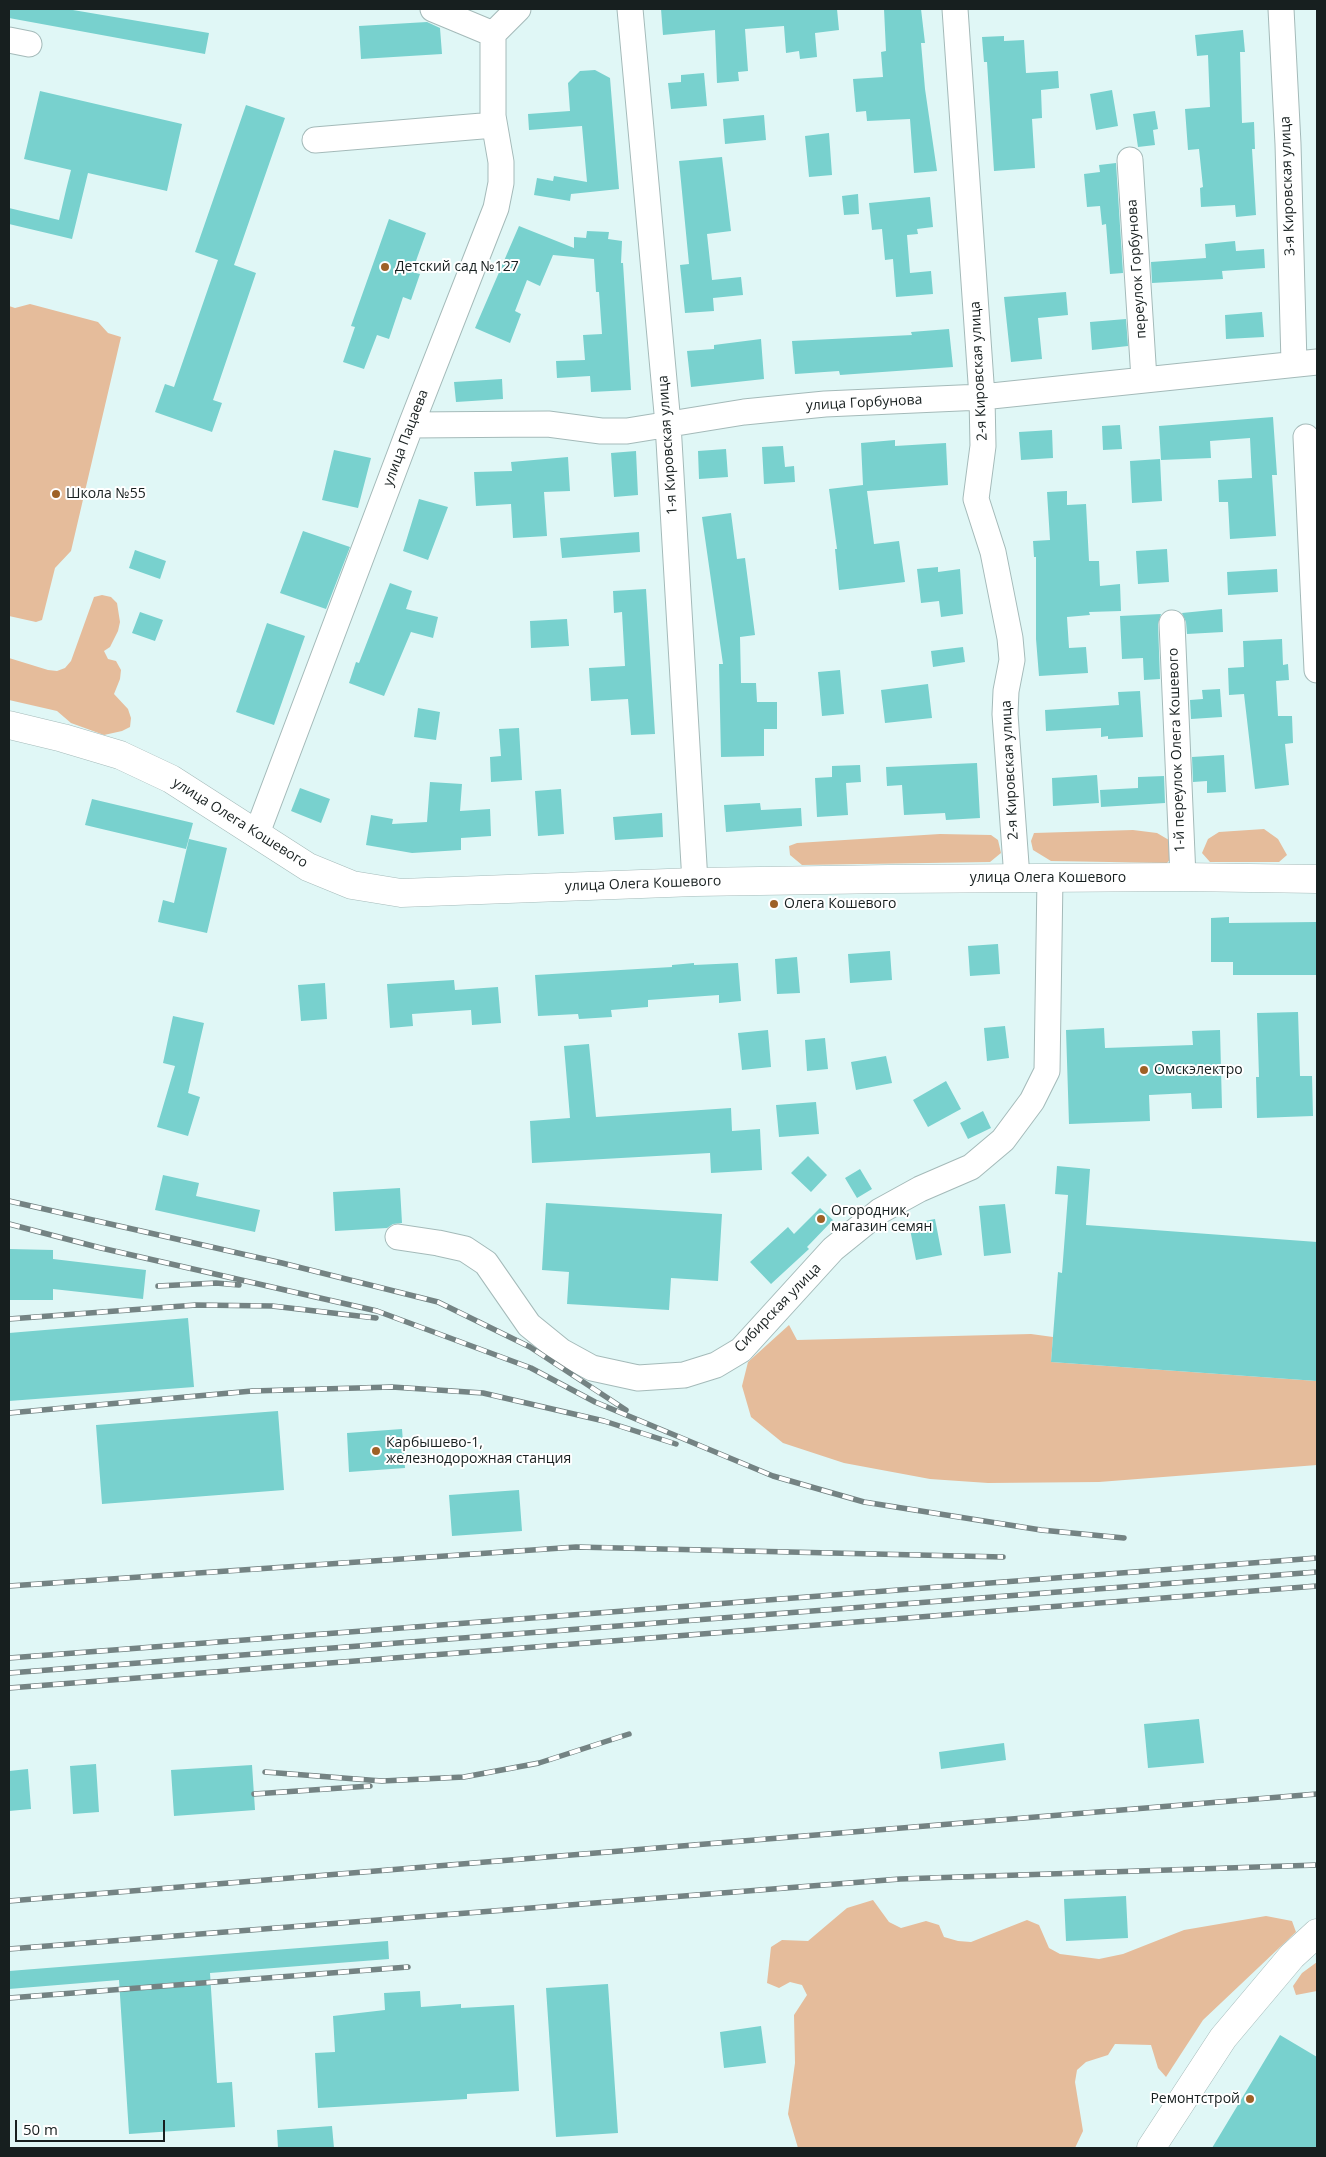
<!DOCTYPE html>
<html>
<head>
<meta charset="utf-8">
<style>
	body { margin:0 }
	#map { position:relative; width:1326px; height:2157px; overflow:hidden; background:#e0f7f6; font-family:"Open Sans",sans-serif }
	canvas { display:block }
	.frame { position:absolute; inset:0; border:10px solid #171f1f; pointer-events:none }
	.scale { position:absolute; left:15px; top:2120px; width:150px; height:22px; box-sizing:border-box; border:2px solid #171f1f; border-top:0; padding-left:6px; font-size:15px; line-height:18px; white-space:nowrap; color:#171f1f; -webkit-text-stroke:4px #fff; paint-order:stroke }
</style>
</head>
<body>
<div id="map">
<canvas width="1326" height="2157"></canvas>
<div class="frame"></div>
<div class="scale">50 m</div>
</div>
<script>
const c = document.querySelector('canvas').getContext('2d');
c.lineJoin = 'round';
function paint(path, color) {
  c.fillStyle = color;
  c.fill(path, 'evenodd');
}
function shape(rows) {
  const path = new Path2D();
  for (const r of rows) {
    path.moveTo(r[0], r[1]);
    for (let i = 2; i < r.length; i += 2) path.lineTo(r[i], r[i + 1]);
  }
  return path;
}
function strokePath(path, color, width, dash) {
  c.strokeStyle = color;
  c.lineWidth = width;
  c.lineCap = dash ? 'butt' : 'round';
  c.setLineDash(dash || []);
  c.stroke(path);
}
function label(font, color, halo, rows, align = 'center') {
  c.font = font + ' "Open Sans",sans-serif';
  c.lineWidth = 4;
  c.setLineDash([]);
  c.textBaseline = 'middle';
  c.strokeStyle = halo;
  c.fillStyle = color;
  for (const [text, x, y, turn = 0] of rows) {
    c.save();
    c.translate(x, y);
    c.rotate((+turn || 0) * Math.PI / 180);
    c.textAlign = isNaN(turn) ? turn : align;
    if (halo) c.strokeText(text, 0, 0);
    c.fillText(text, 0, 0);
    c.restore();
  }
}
paint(shape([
	[30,304,98,322,108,333,121,337,71,551,55,568,42,620,36,622,9,616,9,306,15,308],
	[102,595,111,597,117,603,120,622,118,631,110,647,104,651,108,659,116,661,121,670,120,679,114,694,128,709,131,718,130,727,122,731,104,735,71,723,57,711,9,700,9,658,48,670,57,671,65,668,71,661,94,597],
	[1264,829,1278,839,1287,855,1279,862,1210,862,1202,853,1208,839,1219,832],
	[1133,830,1157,833,1174,843,1175,853,1167,863,1051,861,1033,850,1031,841,1034,833],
	[940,834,991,835,998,840,1001,853,990,862,802,865,790,855,789,846,797,843],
	[789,1325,797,1340,1031,1334,1053,1337,1051,1362,1317,1381,1317,1465,1099,1482,988,1483,930,1479,844,1463,783,1443,751,1417,742,1386,748,1362],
	[873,1900,889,1922,901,1928,926,1921,939,1925,944,1937,958,1941,971,1942,1027,1920,1039,1925,1049,1948,1060,1954,1099,1959,1123,1954,1184,1930,1266,1916,1292,1921,1296,1932,1203,2020,1166,2077,1158,2068,1151,2045,1115,2044,1108,2055,1086,2062,1077,2070,1075,2082,1083,2131,1075,2148,798,2148,788,2114,795,2063,794,2015,807,1995,802,1985,790,1982,779,1988,767,1983,771,1947,782,1940,808,1941,847,1908],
	[1317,1962,1317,1991,1296,1995,1293,1986,1302,1973]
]), '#e5bc9b');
paint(shape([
	[9,9,67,9,209,33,205,54,9,18],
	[661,9,837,9,839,30,815,33,817,57,800,59,799,51,786,53,784,26,745,29,748,71,738,72,739,81,717,83,715,30,663,35],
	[884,9,921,9,925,43,921,43,925,89,937,171,914,173,910,119,867,121,866,111,856,112,853,79,883,77,881,52,886,51],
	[427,22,440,28,442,54,361,59,359,26],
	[1243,30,1245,52,1240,52,1242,123,1254,122,1255,149,1252,149,1256,215,1236,217,1235,205,1201,207,1200,188,1203,187,1199,149,1188,150,1185,109,1210,107,1208,55,1197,56,1195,35],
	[1004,36,1004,41,1024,40,1026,73,1058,71,1059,88,1041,90,1042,118,1032,119,1035,168,994,171,987,62,984,62,982,37],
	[595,70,610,78,619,189,571,194,570,201,534,195,537,178,553,181,554,176,587,182,582,126,529,130,528,114,570,111,568,83,580,71],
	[704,73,707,106,671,109,668,83,681,82,681,75],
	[1112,90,1118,126,1096,130,1090,94],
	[40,91,182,124,167,191,88,173,72,239,9,224,9,208,59,220,66,190,71,170,24,159],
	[246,105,285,118,234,265,256,273,213,400,222,403,212,432,155,412,165,384,174,387,218,260,195,252],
	[1155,111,1158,129,1153,130,1155,145,1138,147,1133,114],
	[764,115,766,140,725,144,723,119],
	[829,133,832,175,809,177,805,136],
	[722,157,731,231,707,234,712,280,741,277,743,295,713,298,714,311,685,313,680,265,689,264,679,161],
	[1116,163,1123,273,1110,274,1106,224,1102,225,1100,206,1087,207,1084,174,1100,172,1099,165],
	[858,194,859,214,844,215,842,196],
	[930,197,933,227,917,229,918,234,907,235,910,273,931,271,933,294,896,297,893,259,885,260,882,229,872,230,869,203],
	[389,219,426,233,412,272,420,274,411,300,403,297,389,339,377,335,364,369,343,362,355,327,351,326],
	[519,226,574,248,574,237,586,238,587,231,609,232,608,239,622,241,621,263,623,263,631,390,591,392,590,376,557,378,556,361,585,360,583,335,602,334,599,292,596,292,594,259,553,255,540,286,527,280,515,311,521,314,510,343,475,328],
	[1235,241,1236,251,1264,249,1265,268,1222,271,1223,279,1152,283,1151,262,1206,258,1205,244],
	[1066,292,1068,315,1038,318,1042,359,1011,362,1004,297],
	[1262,312,1264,337,1226,339,1225,315],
	[1126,319,1128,346,1092,350,1090,322],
	[949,329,953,367,840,375,839,371,795,374,792,341,912,335,911,332],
	[761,339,764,379,691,387,687,351,714,349,714,345],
	[502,379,503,399,456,402,454,382],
	[1273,417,1277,475,1272,475,1276,536,1230,539,1228,502,1219,502,1218,480,1252,478,1250,438,1210,441,1211,458,1161,460,1159,426],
	[1120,425,1122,449,1103,450,1102,426],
	[1052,430,1053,458,1021,460,1019,432],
	[895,440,895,446,946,443,948,485,867,491,874,544,899,541,905,582,839,590,835,549,837,549,829,489,863,485,861,443],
	[783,446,785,467,794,466,795,482,764,484,762,447],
	[726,449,728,477,699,479,698,451],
	[334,450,371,458,358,508,322,500],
	[636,451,638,495,614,497,611,453],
	[568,457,570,491,544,492,547,536,513,538,511,504,476,506,474,472,512,471,511,462],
	[1160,459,1162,501,1132,503,1130,461],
	[1067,491,1067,505,1086,504,1089,561,1099,561,1100,586,1120,584,1121,611,1089,612,1090,615,1067,617,1069,648,1086,647,1088,673,1039,676,1036,639,1036,557,1034,557,1033,541,1050,540,1047,492],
	[419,499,448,507,428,560,403,551],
	[731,513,737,559,745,558,755,635,740,637,741,683,756,683,757,702,777,702,777,729,764,729,764,756,721,757,719,664,723,664,702,517],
	[303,531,350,547,326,609,280,593],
	[639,532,640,552,562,558,560,538],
	[1167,549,1169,582,1138,584,1136,551],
	[135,550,166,561,160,579,129,568],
	[938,567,938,572,960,569,963,614,941,617,939,601,921,603,917,569],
	[1277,569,1278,592,1228,595,1227,572],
	[390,583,412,591,406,609,438,617,433,638,411,632,384,696,349,683,356,662,359,663],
	[646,589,655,734,631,735,628,699,591,701,589,668,625,666,622,612,614,613,613,591],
	[1222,609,1223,632,1187,634,1186,622,1182,613],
	[140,612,163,620,155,641,132,633],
	[1161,614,1158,624,1160,679,1144,680,1143,658,1122,659,1120,616],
	[567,619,569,646,531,648,530,621],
	[267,623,305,636,274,725,236,712],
	[1282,639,1283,665,1288,664,1289,680,1276,681,1278,716,1292,716,1293,743,1285,744,1289,785,1255,789,1244,694,1229,695,1228,668,1244,667,1243,641],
	[963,647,965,662,933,667,931,651],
	[840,670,844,714,822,716,818,672],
	[928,684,932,718,885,723,881,690],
	[1220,689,1222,717,1191,719,1190,700,1203,699,1202,690],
	[1140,691,1143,737,1108,739,1108,736,1101,737,1101,728,1046,731,1045,710,1119,705,1118,692],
	[418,708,440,712,436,740,414,737],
	[519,728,522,780,491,782,490,757,501,756,499,729],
	[1224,755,1226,792,1207,793,1207,781,1193,782,1192,757],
	[977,763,980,818,946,820,945,813,904,815,902,785,887,786,886,767],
	[860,765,861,782,846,783,848,815,817,817,815,778,832,777,832,766],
	[1097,775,1099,803,1053,806,1052,778],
	[1164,776,1165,803,1101,807,1100,790,1138,788,1138,777],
	[430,782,462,784,460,811,490,809,491,836,461,838,461,850,412,853,366,845,371,815,393,819,392,824,427,822],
	[300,788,330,799,321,823,291,811],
	[561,789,564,834,538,836,535,791],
	[92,799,193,823,186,849,85,825],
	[760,803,761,810,801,808,802,826,726,832,724,805],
	[662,813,663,837,615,840,613,817],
	[189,839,227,848,207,933,158,922,163,900,174,903],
	[1229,917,1229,923,1317,922,1317,975,1233,975,1233,962,1211,962,1211,918],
	[998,944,1000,974,970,976,968,946],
	[890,951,892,980,850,983,848,954],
	[797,957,800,993,777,994,775,959],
	[694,963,694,965,738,963,741,1001,719,1003,719,995,648,1000,648,1007,611,1010,612,1017,579,1019,578,1014,538,1016,535,975,672,967,672,965],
	[454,980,455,990,498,987,501,1023,472,1025,471,1010,412,1014,413,1026,390,1028,387,984],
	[325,983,327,1019,301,1021,298,985],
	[1298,1012,1300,1076,1312,1076,1313,1116,1257,1118,1256,1077,1259,1077,1257,1013],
	[173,1016,204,1023,188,1093,200,1097,188,1136,157,1127,175,1066,163,1063],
	[1005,1026,1009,1058,987,1061,984,1028],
	[1104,1028,1105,1048,1193,1045,1192,1031,1220,1030,1222,1108,1192,1109,1191,1093,1149,1095,1150,1121,1069,1124,1066,1030],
	[768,1030,771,1067,742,1070,738,1033],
	[825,1038,828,1069,807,1071,805,1040],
	[589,1044,596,1117,731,1108,732,1131,760,1129,762,1170,711,1173,710,1153,532,1163,530,1121,570,1118,564,1046],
	[886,1056,892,1083,856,1090,851,1062],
	[946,1081,961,1109,928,1127,913,1100],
	[816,1102,819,1134,779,1137,776,1105],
	[983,1111,991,1128,968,1139,960,1123],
	[808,1156,827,1175,811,1192,791,1173],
	[1057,1166,1090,1169,1086,1225,1317,1242,1317,1381,1051,1362,1058,1272,1062,1273,1068,1195,1055,1194],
	[860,1169,872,1189,857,1198,845,1178],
	[163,1175,199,1183,196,1196,260,1210,255,1232,155,1210],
	[400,1188,402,1223,393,1224,387,1228,335,1231,333,1192],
	[546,1203,722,1214,718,1281,671,1278,669,1310,567,1304,569,1272,542,1270],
	[1005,1204,1011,1253,984,1256,979,1206],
	[820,1208,833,1220,807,1247,809,1249,771,1284,750,1262,788,1227,794,1234],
	[935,1219,942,1255,916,1260,909,1224],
	[9,1249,53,1250,53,1259,146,1270,143,1299,53,1289,53,1300,9,1300],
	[188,1318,194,1387,9,1401,9,1333],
	[278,1411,284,1490,102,1504,96,1425],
	[402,1429,405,1468,349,1472,347,1433],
	[519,1490,522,1531,452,1536,449,1495],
	[1199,1719,1204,1763,1148,1768,1144,1724],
	[1004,1743,1006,1760,941,1769,939,1752],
	[96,1764,99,1812,73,1814,70,1766],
	[252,1765,255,1810,174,1816,171,1770],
	[28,1769,31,1809,9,1811,9,1771],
	[1126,1896,1128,1938,1066,1941,1064,1899],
	[388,1941,389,1959,210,1973,217,2083,232,2082,235,2127,129,2134,119,1980,9,1989,9,1971],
	[608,1984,618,2133,556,2137,546,1988],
	[420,1991,421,2007,461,2004,461,2008,514,2005,519,2091,467,2094,467,2099,318,2108,315,2053,335,2052,333,2016,385,2010,384,1993],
	[761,2026,766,2063,724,2068,720,2032],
	[1280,2035,1317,2057,1317,2148,1212,2148],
	[332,2126,334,2148,278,2148,277,2130]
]), '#78d1ce');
const minor = shape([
	[433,9,493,34,518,9],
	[630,9,668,424,695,882],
	[955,9,982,397,983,446,976,499,993,552,1010,638,1012,660,1006,691,1005,714,1017,878],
	[1281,9,1288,144,1294,363],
	[9,40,29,44],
	[315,140,494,125],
	[1130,160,1144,379],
	[411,425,548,424,601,431,627,431,744,412,825,404,982,397,1317,362],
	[1306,437,1317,670],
	[1172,623,1183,877],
	[257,833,411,425,496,208,501,183,501,162,493,116,493,34],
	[398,1237,438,1243,465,1249,486,1263,529,1325,561,1351,592,1368,638,1378,684,1375,716,1365,741,1350,833,1249,880,1211,920,1189,971,1167,1003,1140,1032,1101,1047,1071,1050,878]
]);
const major = shape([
	[9,725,63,738,120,755,171,779,308,867,352,885,401,893,695,882,889,879,1183,877,1317,879],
	[1151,2148,1223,2038,1292,1956,1317,1933]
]);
strokePath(minor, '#a4bab9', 27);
strokePath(major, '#a4bab9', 29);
strokePath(minor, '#fff', 25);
strokePath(major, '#fff', 28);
const rail = shape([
	[9,1201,282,1263,438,1302,530,1347,626,1410],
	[9,1224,101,1248,377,1311,531,1368,595,1402,773,1476,864,1502,1041,1530,1124,1538],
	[158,1286,216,1283,239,1285],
	[9,1319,196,1305,272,1306,376,1318],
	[9,1413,252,1391,392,1387,483,1393,604,1421,676,1444],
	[9,1586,576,1547,1003,1557],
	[9,1658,1317,1558],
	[9,1673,1317,1572],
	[9,1688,1317,1586],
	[265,1772,382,1781,464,1777,539,1763,629,1734],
	[254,1794,370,1786],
	[9,1901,1317,1794],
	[9,1949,900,1879,1317,1865],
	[9,1998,408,1967]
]);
strokePath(rail, '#748383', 5.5);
strokePath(rail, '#fff', 4, [11]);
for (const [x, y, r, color] of [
	[385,267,5,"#9e6126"],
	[56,494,5,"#9e6126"],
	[774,904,5,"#9e6126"],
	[1144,1070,5,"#9e6126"],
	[821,1219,5,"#9e6126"],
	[376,1451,5,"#9e6126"],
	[1250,2099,5,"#9e6126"]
]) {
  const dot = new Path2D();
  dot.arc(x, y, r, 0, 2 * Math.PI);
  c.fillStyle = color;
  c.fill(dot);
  strokePath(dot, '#fff', 2);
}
label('14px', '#171f1f', '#fff', [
	["3-я Кировская улица",1288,186,-92],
	["переулок Горбунова",1137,269,-94],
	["2-я Кировская улица",979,371,-93],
	["улица Горбунова",864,403,-3],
	["улица Пацаева",406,438,-69],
	["1-я Кировская улица",668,445,-94],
	["1-й переулок Олега Кошевого",1177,750,-92],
	["2-я Кировская улица",1010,770,-93],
	["улица Олега Кошевого",240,823,32],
	["улица Олега Кошевого",1048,878],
	["улица Олега Кошевого",643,884,-2],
	["Сибирская улица",778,1308,-46]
]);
label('14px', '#171f1f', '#fff', [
	["Детский сад №127",395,267],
	["Школа №55",66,494],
	["Олега Кошевого",784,904],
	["Омскэлектро",1154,1070],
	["Огородник,",831,1211],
	["магазин семян",831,1227],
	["Карбышево-1,",386,1443],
	["железнодорожная станция",386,1459],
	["Ремонтстрой",1240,2099,"right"]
], 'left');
</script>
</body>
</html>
